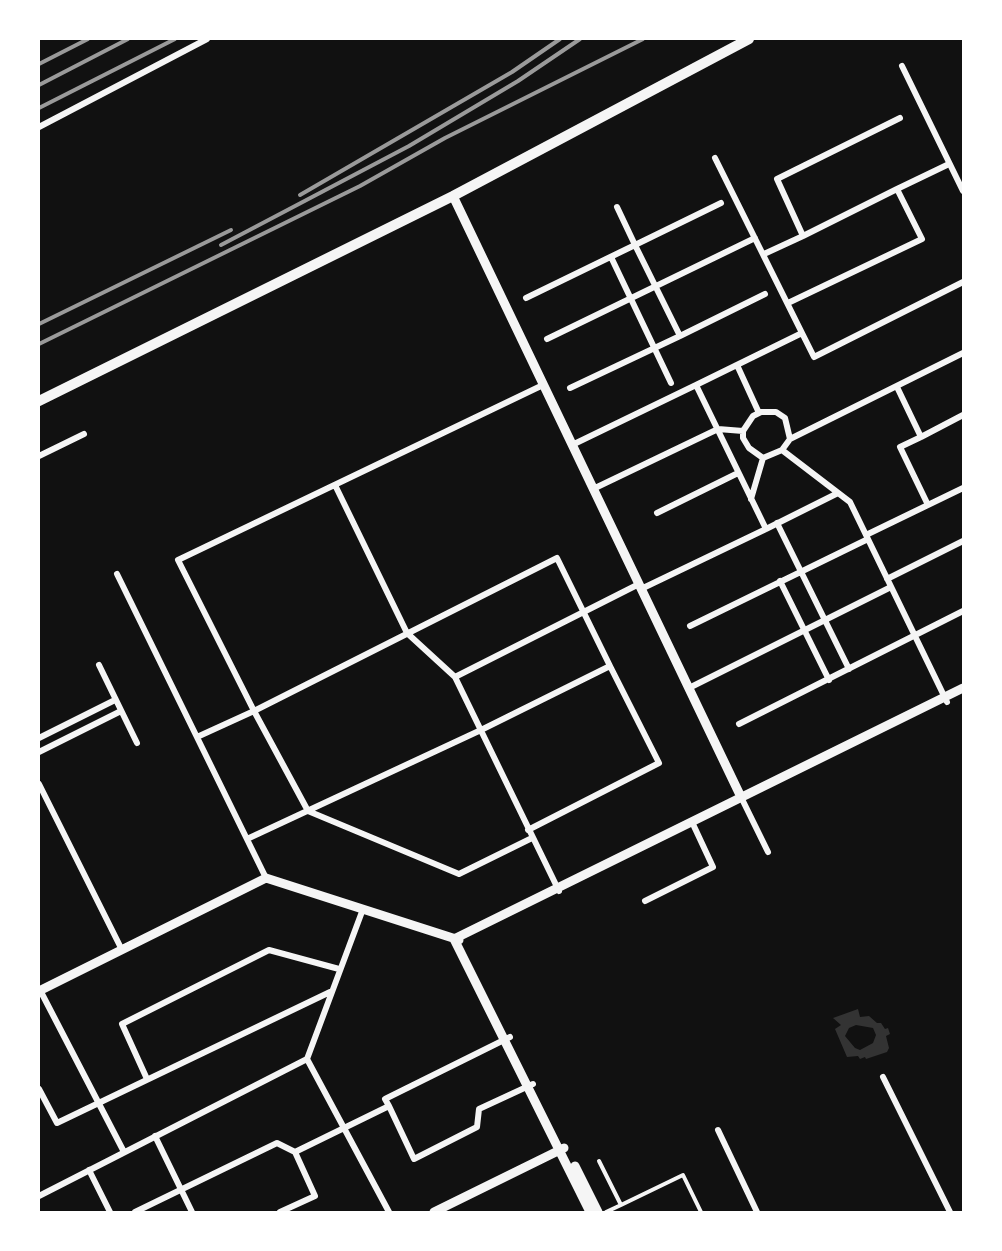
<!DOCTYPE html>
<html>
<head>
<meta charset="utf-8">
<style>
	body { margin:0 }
	#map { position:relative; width:1002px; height:1251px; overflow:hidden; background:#111; font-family:Merriweather,serif }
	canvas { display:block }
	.frame { position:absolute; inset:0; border:40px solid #fff; pointer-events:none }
</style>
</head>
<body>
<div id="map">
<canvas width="1002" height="1251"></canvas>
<div class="frame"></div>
</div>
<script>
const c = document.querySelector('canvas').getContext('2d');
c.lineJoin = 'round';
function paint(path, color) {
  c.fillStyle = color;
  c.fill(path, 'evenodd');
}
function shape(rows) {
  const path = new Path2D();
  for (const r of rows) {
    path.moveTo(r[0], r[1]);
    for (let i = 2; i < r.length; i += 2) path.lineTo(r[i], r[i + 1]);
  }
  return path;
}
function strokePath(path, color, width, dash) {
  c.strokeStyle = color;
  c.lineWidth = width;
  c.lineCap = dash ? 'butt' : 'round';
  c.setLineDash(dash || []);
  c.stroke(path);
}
paint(shape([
	[858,1009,860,1017,869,1016,877,1023,881,1023,885,1029,888,1028,890,1034,886,1036,889,1048,887,1052,866,1059,865,1057,860,1059,858,1056,847,1057,835,1029,841,1025,833,1018],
	[856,1025,873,1028,876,1035,873,1043,860,1050,855,1048,845,1036,849,1028]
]), '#333');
strokePath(shape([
	[599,1161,621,1205,683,1175,701,1212],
	[606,1212,621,1205]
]), '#f5f5f5', 4);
strokePath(shape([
	[902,66,963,191],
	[39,127,207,39],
	[715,158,802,333,696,385,766,529,838,493],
	[897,189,949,164],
	[617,207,635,245,721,203],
	[764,254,803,236],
	[611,257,671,383],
	[526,298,635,245,680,336,765,294],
	[788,303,922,239,897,189,803,236,777,179,900,118],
	[802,333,814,357,963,282],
	[547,339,755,238],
	[737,365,759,413],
	[897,387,921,437,963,415],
	[570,388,680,336],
	[743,431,743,438,749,448,763,458,782,450],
	[921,437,900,447,928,505],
	[572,445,696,385],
	[39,456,84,434],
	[335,485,407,633,455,677,559,891],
	[593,489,718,429,743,431,753,416,761,412,776,412,785,418,790,439],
	[751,499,763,458],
	[657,513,738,473],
	[777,523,849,669],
	[866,535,963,488],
	[117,574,266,878],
	[887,579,963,541],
	[780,581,829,680],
	[641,589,766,529],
	[690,626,868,539],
	[99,665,137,743],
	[455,677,639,584],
	[689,688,891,587],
	[947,702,850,502,782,450,790,439,963,353],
	[739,724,963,611],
	[197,737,254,711,557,558,610,666,481,730,247,839],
	[39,738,115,700],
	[39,752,121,711],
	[39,784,122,950],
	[741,797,768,852],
	[528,830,659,763,610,666],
	[532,838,459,874,308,811,254,711,178,560,543,385],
	[645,901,713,867,692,822],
	[40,990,124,1152],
	[307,1059,363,909],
	[883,1077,950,1212],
	[147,1079,122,1024,269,950,339,969],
	[39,1089,57,1123,330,992],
	[389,1106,414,1159,477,1127,479,1109,533,1084],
	[718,1130,757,1212],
	[155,1136,192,1212],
	[295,1152,389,1106,385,1099,510,1037],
	[89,1170,110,1212],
	[39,1196,307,1059,389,1212],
	[135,1212,277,1143,295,1152,315,1196,280,1212]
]), '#f5f5f5', 6);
strokePath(shape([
	[453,196,741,797],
	[454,939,963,688],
	[454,939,590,1212],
	[39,991,266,878,459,940],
	[575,1166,598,1212],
	[434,1212,564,1148]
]), '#f5f5f5', 9);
strokePath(shape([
	[39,401,453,196,749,39]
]), '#f5f5f5', 10);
strokePath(shape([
	[39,64,88,39],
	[39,85,128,39],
	[39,108,175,39],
	[300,195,512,72,560,39],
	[221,245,409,146,518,81,580,39],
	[39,324,231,230],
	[39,344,360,186,445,138,643,39]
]), '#9a9a9a', 4);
</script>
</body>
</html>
